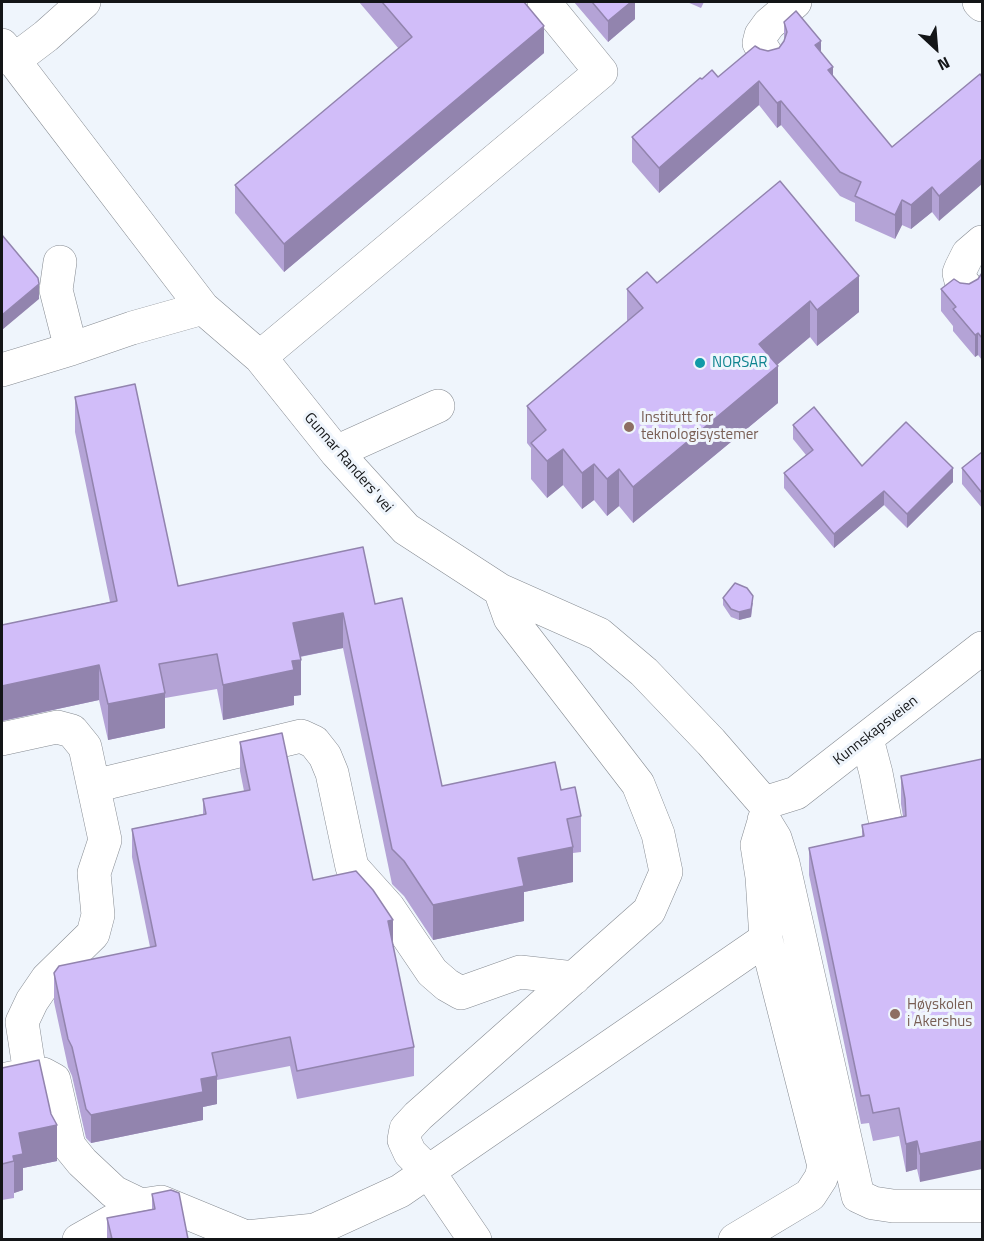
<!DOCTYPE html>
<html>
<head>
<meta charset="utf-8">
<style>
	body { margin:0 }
	#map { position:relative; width:984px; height:1241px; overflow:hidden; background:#eff5fc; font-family:"Titillium Web",sans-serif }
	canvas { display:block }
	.frame { position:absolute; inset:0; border:3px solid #131517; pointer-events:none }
	.north { position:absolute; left:906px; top:18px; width:60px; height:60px; -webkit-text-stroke:4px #eff5fc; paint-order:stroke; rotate:154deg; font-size:16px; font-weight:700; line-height:24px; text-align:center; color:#131517 }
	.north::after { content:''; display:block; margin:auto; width:21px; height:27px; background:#131517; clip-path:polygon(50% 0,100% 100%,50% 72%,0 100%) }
</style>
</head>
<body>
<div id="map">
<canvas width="984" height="1241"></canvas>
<div class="frame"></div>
<div class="north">N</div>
</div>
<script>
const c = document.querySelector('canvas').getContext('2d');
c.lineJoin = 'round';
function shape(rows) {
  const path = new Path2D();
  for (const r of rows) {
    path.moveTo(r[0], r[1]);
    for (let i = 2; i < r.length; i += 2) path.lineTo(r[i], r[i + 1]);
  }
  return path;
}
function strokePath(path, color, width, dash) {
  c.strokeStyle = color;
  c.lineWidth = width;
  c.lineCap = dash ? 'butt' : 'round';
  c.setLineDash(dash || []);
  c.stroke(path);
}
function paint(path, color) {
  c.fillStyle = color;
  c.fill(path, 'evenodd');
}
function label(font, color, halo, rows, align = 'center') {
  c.font = font + ' "Titillium Web",sans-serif';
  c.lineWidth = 6;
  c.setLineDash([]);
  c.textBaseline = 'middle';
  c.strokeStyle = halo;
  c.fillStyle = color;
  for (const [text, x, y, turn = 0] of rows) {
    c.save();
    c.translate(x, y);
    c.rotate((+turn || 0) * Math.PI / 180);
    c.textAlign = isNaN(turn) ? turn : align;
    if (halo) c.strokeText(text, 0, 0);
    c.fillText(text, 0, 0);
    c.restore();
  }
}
const minor = shape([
	[979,2,982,5],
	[2,45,203,308,260,357,336,452,406,529,500,590,599,634,644,672,711,742,764,803],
	[768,57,759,43,761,35,769,24,795,2],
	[13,61,46,36,84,2],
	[60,262,56,290,71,349],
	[966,287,961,281,959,273,961,268,968,254,982,242],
	[260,357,601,72,544,2],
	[2,370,71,349,132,328,203,308],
	[336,452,438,406],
	[2,739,57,727,72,731,85,747,105,840,94,873,98,915,93,934,47,979,32,1001,22,1022,30,1074,2,1080],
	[867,739,876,773,887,830],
	[94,786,301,736,314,742,325,756,332,773,352,867,388,907,432,972,447,985,461,993,520,972,574,978],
	[764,803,796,793,982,648],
	[764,820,775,838,783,863,858,1196,873,1203,893,1206,982,1206],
	[30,1074,43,1074,54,1080,69,1146,82,1162,114,1192,141,1205],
	[79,1240,141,1205,161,1202,246,1237],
	[246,1240,246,1237,315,1230,400,1191,766,939],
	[475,1240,428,1171,410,1153,404,1140,406,1129,418,1116,649,911,666,872,658,834,638,784,510,618,500,590],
	[735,1240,810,1195,821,1178,824,1166,766,939,762,877,757,845,763,825]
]);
strokePath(minor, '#868b92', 34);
strokePath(minor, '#fff', 33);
paint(shape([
	[359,2,524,2,544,53,284,272,235,213,235,185,399,49],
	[574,2,635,2,635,19,608,42],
	[687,2,704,2,701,8],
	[784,22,821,52,833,76,892,147,980,74,939,221,932,212,911,229,902,225,895,239,855,221,855,203,840,196,781,125,777,128,759,105,659,193,632,162,632,137,702,79,718,77,760,49,768,51,779,48,784,42],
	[780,181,859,312,817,346,810,337,777,365,778,403,633,523,619,506,607,516,594,500,582,509,563,485,547,498,531,479,531,448,527,443,527,406,627,322,627,289,657,283],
	[982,252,982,360,978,355,975,357,953,331,953,326,941,311,941,289,960,283,969,284,978,279,981,276,981,254],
	[75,397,178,586,375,604,442,786,561,790,581,816,581,852,573,853,573,882,524,892,524,921,433,940,404,896,392,884,343,648,300,657,301,695,294,696,294,705,223,720,217,689,165,698,165,728,108,740,99,700,2,721,2,625,110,602,75,432],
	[793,425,862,466,953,482,907,528,884,505,834,548,784,488,784,473,806,455,793,439],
	[982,452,982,508,962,484,962,468],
	[723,598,753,603,751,617,739,620,731,617,723,605],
	[240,742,313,880,393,946,414,1047,414,1076,297,1099,290,1066,217,1080,217,1104,203,1107,203,1120,91,1143,86,1138,72,1076,68,1067,54,1002,54,973,150,947,132,857,132,829,203,814,203,799,244,791,240,771],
	[982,759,920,1182,917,1169,906,1172,899,1136,873,1141,869,1123,861,1124,809,875,809,848,862,837,862,825,903,816,901,804,901,776],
	[2,1068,57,1161,23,1168,23,1190,14,1193,14,1198,2,1200],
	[152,1194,188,1239,107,1239,107,1218,152,1209]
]), '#b4a3d6');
paint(shape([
	[631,2,635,2,635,19,608,42,608,21],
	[544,26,544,53,284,272,284,244],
	[821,41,821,65,815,45],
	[833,67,833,91,828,70],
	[759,81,759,105,659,193,659,168],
	[781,101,781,125,777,128,777,103],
	[982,159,982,184,939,221,939,196],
	[932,187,932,212,911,229,911,205],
	[902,200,902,225,895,239,895,215],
	[859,276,859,312,817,346,817,310],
	[39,284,39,299,2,330,2,315],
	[810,301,810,337,759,380,759,344],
	[978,333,978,355,975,357,975,335],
	[778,366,778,403,633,523,633,487],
	[563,449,563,485,547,498,547,461],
	[594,464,594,500,582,509,582,473],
	[953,468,953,482,907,528,907,514],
	[619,469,619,506,607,516,607,479],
	[884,491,884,505,834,548,834,534],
	[753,596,751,617,739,620,739,612],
	[343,613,343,648,293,658,293,623],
	[301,660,301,695,294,696,294,705,223,720,223,685,292,661],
	[99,665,99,700,2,721,2,686],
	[165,693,165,728,108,740,108,704],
	[573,847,573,882,524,892,524,921,433,940,433,905,518,858],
	[393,920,393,948,388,921],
	[217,1076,217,1104,203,1107,203,1120,91,1143,91,1115,201,1079],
	[57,1125,57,1161,23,1168,23,1190,14,1193,14,1161,13,1156,19,1133],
	[917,1141,917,1169,906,1172,906,1144],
	[982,1141,982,1169,920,1182,920,1154]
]), '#9284ae');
const building = shape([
	[382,2,524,2,544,26,284,244,235,185,412,37,382,2],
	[592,2,631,2,608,21,592,2],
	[796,11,821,41,815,45,833,67,828,70,892,147,980,74,982,77,982,159,939,196,932,187,911,205,902,200,895,215,855,196,861,182,840,172,781,101,777,103,759,81,659,168,632,137,700,78,702,79,712,70,718,77,755,46,760,49,768,51,779,48,784,41,787,32,784,22,796,11],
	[780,181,859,276,817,310,810,301,759,344,778,366,633,487,619,469,607,479,594,464,582,473,563,449,547,461,531,443,546,430,527,406,643,308,627,289,647,272,657,283,780,181],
	[2,235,38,278,39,284,2,315,2,235],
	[982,273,982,338,978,333,975,335,953,309,956,307,941,289,954,279,960,283,969,284,978,279,982,273],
	[135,384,178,586,363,547,375,604,402,598,442,786,555,762,561,790,575,787,581,816,567,819,573,847,518,858,524,886,433,905,404,861,392,849,343,613,293,623,301,660,292,661,294,670,223,685,217,654,159,664,165,693,108,704,99,665,2,686,2,625,117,601,75,397,135,384],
	[814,407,862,466,906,422,953,468,907,514,884,491,834,534,784,473,813,450,793,425,814,407],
	[982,452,982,493,962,468,982,452],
	[735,583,747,588,753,596,751,609,739,612,731,609,723,598,735,583],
	[282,733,313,880,356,871,373,890,393,920,388,921,414,1047,297,1071,290,1037,212,1053,217,1076,201,1079,203,1092,91,1115,86,1109,72,1047,68,1039,54,973,59,966,156,946,132,829,206,814,203,799,250,790,240,742,282,733],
	[982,759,982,1141,920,1154,917,1141,906,1144,899,1108,873,1113,869,1095,861,1096,809,848,864,836,862,825,906,816,905,799,901,776,982,759],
	[39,1060,51,1114,57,1125,19,1133,23,1154,13,1156,14,1161,2,1164,2,1068,39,1060],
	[171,1190,179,1193,188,1239,112,1239,107,1218,155,1209,152,1194,171,1190]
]);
paint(building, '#d1bdf9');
strokePath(building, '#9284ae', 1.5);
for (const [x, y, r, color] of [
	[700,363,6,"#0f9aa8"],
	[629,427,6,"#8d6e63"],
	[895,1014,6,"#8d6e63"]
]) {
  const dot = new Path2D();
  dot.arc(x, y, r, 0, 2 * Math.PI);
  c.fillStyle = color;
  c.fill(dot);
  strokePath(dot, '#eff5fc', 2);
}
label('15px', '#0d838f', '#eff5fc', [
	["NORSAR",712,363]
], 'left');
label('15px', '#785e54', '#eff5fc', [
	["Institutt for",641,418],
	["teknologisystemer",641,435],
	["Høyskolen",907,1005],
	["i Akershus",907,1022]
], 'left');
label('15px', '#131517', '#eff5fc', [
	["Gunnar Randers' vei",348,463,49],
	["Kunnskapsveien",876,731,-38]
]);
</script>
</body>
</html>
